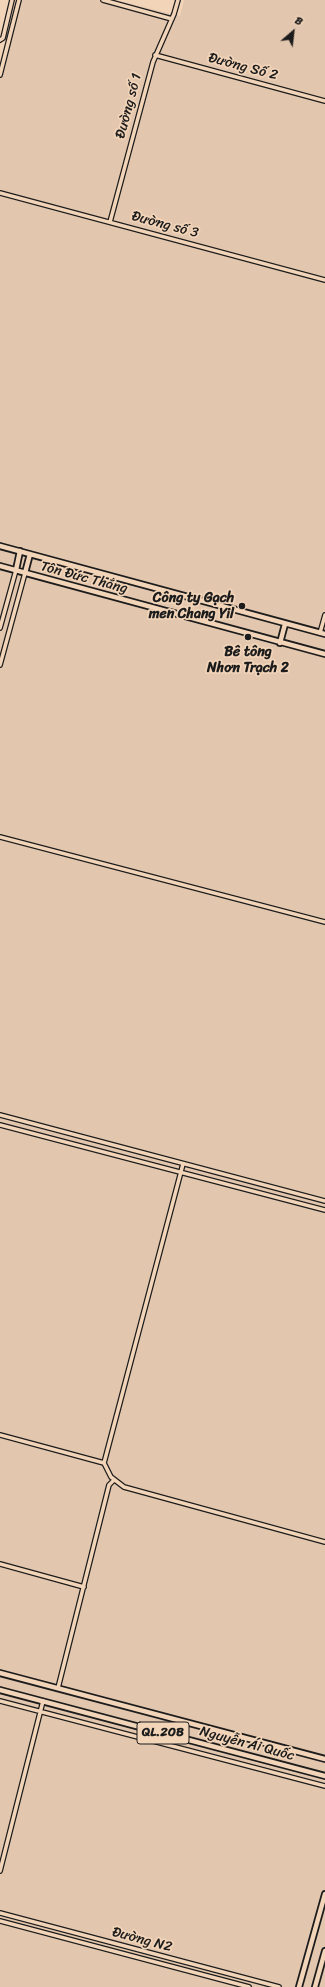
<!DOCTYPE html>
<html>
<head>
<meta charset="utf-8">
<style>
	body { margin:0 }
	#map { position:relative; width:325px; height:1987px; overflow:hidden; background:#f2d4b8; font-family:Sriracha,sans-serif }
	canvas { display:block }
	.north { position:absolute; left:273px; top:12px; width:40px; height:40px; -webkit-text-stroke:3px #f2d4b8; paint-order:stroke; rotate:28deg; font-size:11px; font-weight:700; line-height:16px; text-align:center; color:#1c1c1c }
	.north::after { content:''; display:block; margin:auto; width:14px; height:18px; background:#1c1c1c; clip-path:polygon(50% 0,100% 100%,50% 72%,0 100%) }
</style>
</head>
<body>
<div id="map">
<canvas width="325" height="1987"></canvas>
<div class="north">B</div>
</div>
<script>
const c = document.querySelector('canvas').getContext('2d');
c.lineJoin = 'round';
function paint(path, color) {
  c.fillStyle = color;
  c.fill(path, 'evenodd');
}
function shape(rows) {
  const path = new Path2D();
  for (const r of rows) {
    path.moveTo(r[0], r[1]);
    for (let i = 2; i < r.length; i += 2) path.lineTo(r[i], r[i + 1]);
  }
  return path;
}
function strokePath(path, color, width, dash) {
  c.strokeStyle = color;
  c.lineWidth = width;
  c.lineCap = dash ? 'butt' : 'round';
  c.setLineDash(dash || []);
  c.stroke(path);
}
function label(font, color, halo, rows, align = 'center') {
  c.font = font + ' Sriracha,sans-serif';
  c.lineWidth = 3.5;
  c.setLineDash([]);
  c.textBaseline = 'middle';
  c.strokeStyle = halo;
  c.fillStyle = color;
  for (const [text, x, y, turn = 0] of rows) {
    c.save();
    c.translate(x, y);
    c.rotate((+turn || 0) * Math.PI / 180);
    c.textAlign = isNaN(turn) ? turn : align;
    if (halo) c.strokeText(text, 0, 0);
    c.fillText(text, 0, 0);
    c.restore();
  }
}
paint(shape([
	[19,0,115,0,180,16,184,0,325,0,325,1987,0,1987,0,68]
]), '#e2c6ad');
const minor = shape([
	[103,0,172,19],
	[0,40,3,38,12,0],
	[155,55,325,101],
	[0,75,19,0],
	[0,193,325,280],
	[110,222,153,62,174,14,178,0],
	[0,628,16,570],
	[320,633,325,615],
	[0,665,25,573],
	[0,837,325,922],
	[0,1115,325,1201],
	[0,1125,325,1210],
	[183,1164,104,1463,111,1477,124,1487,325,1542],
	[0,1435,104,1463],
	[0,1564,84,1587],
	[58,1688,109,1485,114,1480],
	[0,1701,325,1786],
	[0,1871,43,1701],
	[0,1913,279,1987],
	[0,1921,249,1987]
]);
const major = shape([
	[0,546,325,634],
	[0,566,325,654],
	[16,570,20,551],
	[25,573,30,554],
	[280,643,285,624],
	[0,1673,325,1759],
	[0,1690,325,1776],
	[299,1987,325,1894],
	[315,1987,325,1951]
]);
strokePath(minor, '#1c1c1c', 6);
strokePath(major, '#1c1c1c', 8);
strokePath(minor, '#f2d4b8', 3.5);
strokePath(major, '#f2d4b8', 4.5);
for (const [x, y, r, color] of [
	[242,606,4,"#1c1c1c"],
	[248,637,4,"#1c1c1c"]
]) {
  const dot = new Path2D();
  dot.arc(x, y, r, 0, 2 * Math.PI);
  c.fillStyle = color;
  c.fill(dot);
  strokePath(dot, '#f2d4b8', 1.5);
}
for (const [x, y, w] of [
	[163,1733,52]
]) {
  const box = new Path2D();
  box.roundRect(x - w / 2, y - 11, w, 22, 3);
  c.fillStyle = '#f2d4b8';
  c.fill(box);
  strokePath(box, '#1c1c1c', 1);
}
label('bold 13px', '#1c1c1c', null, [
	["QL.20B",163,1733]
]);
label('14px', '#1c1c1c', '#f2d4b8', [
	["Đường Số 2",243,67,15],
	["Đường số 1",129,106,-75],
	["Đường số 3",165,225,15],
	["Tôn Đức Thắng",84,578,15],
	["Nguyễn Ái Quốc",247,1744,15],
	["Đường N2",142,1940,15]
]);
label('bold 14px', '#1c1c1c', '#f2d4b8', [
	["Công ty Gạch",234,598],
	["men Chang Yil",234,614],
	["Bê tông",248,652,"center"],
	["Nhơn Trạch 2",248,668,"center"]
], 'right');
</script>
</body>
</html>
